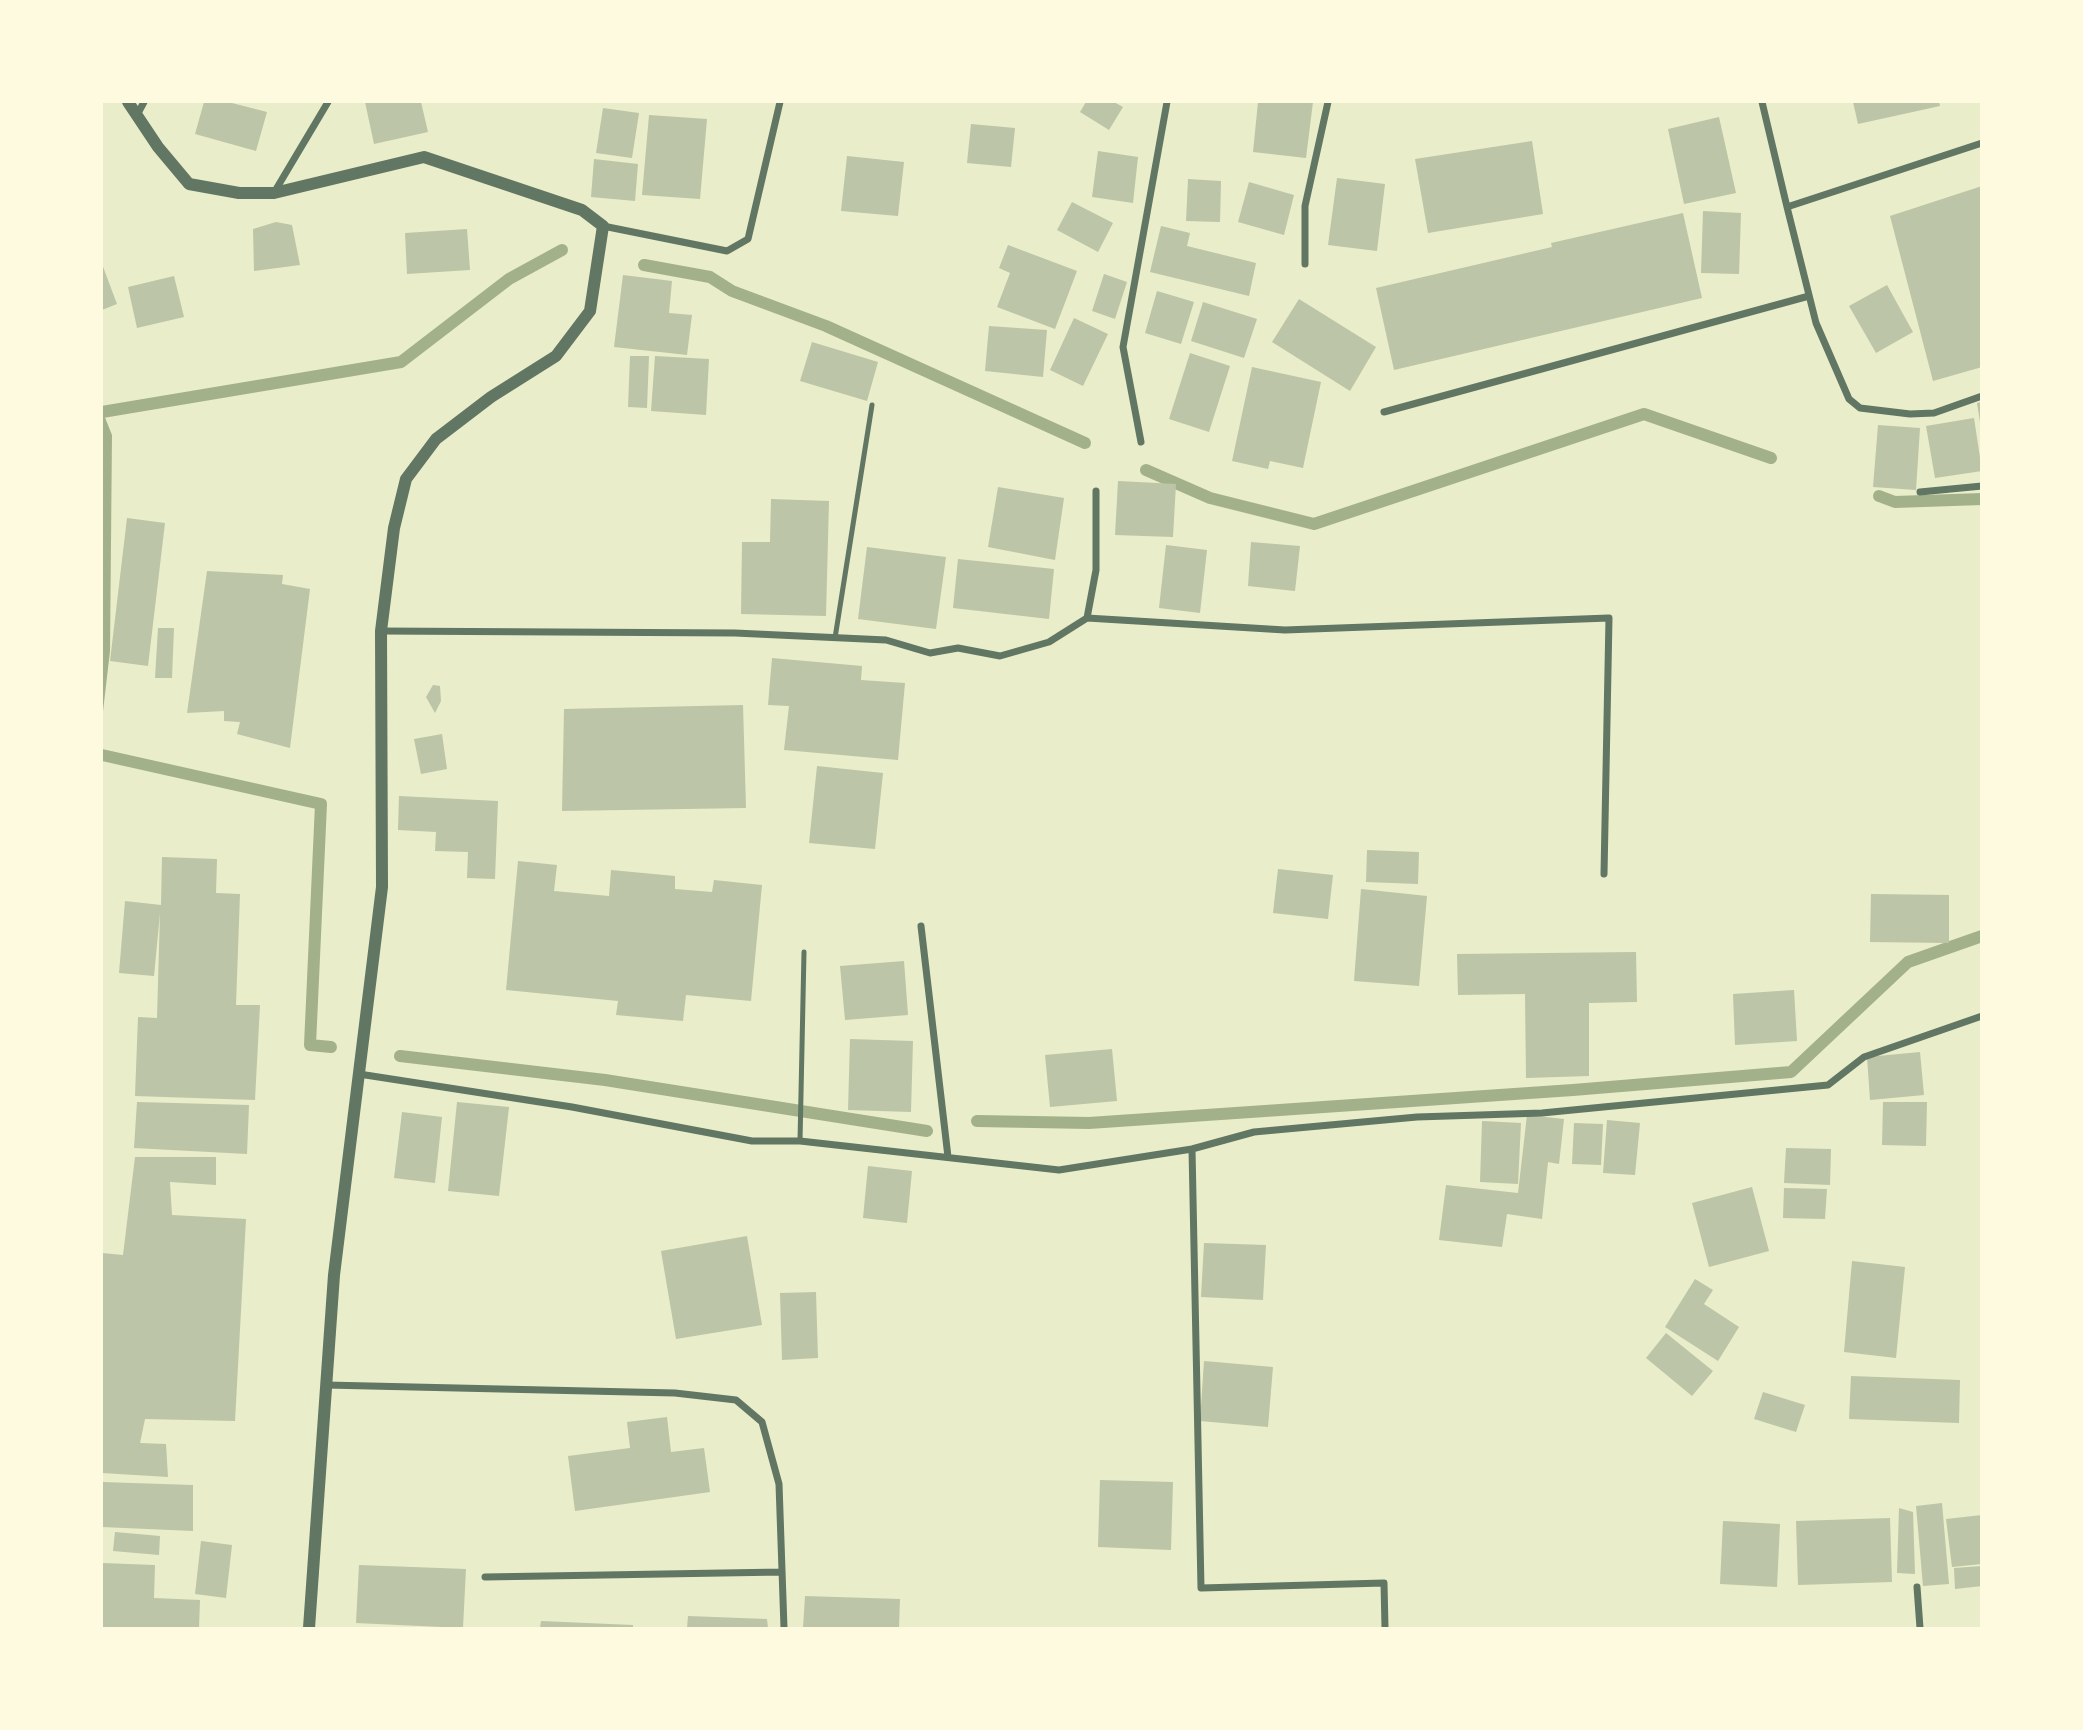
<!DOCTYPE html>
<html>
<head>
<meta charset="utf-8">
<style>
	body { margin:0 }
	#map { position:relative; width:2083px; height:1730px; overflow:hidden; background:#e9edc9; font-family:Cabin,sans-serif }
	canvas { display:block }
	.frame { position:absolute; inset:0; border:103px solid #fefae0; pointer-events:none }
</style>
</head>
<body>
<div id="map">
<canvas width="2083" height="1730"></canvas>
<div class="frame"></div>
</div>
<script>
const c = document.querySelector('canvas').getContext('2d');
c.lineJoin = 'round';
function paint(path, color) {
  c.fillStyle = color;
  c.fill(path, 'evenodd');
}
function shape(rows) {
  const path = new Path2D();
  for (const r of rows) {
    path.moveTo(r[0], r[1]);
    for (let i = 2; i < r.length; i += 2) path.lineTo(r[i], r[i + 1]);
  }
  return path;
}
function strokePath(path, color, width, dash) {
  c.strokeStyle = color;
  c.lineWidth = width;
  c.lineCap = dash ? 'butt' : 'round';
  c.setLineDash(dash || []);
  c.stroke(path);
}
paint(shape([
	[102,410,112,435,110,651,102,720]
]), '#a3b18a');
strokePath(shape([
	[644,265,710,277,732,291,826,326,1085,443],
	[102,412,401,362,509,279,562,250],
	[1146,470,1210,498,1314,524,1644,414,1771,458],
	[1879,496,1895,502,1982,499],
	[102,755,321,804,310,1045,331,1047],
	[400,1056,605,1080,927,1131],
	[977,1121,1089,1123,1573,1090,1791,1072,1908,962,1982,936]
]), '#a3b18a', 12);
paint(shape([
	[204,102,228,102,267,112,256,151,195,134],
	[365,102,421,102,428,132,374,144],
	[1086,102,1114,102,1123,107,1109,130,1080,112],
	[1258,102,1313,102,1306,158,1253,152],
	[1853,102,1939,102,1940,106,1858,124],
	[603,108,639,113,632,158,596,153],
	[649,115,707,119,700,199,642,195],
	[1719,117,1736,193,1684,204,1668,129],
	[971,124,1015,128,1011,167,967,163],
	[1532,141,1543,214,1428,233,1415,159],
	[1098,151,1138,157,1133,203,1092,197],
	[847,156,904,162,898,216,841,211],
	[594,159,638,164,635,201,591,197],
	[1337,178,1385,184,1377,251,1328,245],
	[1188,179,1221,181,1220,222,1186,221],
	[1249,182,1294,195,1284,235,1238,222],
	[1982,186,1982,367,1933,381,1890,216],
	[1072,202,1113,223,1098,252,1057,230],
	[1703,211,1741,213,1739,274,1701,273],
	[1683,213,1702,298,1394,370,1376,288,1552,247,1551,243],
	[276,222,292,225,300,265,254,271,253,229],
	[1161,226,1190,233,1187,246,1256,263,1249,296,1150,272],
	[467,229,470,270,407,274,405,233],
	[1008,245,1077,271,1055,329,997,307,1010,273,999,268],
	[102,264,117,304,102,310],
	[1104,274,1127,282,1115,319,1092,311],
	[623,275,672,281,669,313,692,315,687,355,614,347],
	[174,276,184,317,137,328,128,287],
	[1887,285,1913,332,1876,353,1849,306],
	[1157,291,1194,302,1181,344,1145,333],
	[1299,299,1376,347,1350,391,1272,342],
	[1203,302,1257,319,1244,358,1191,341],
	[1074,318,1108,334,1083,386,1050,370],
	[989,326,1047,330,1043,377,985,371],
	[812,342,878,362,867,401,800,381],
	[1190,353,1230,366,1209,432,1169,419],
	[630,356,649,356,647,408,628,407],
	[655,356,709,359,706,415,651,411],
	[1252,367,1321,382,1303,468,1270,461,1268,469,1232,461],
	[1982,402,1982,422,1980,422,1977,403],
	[1974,418,1982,471,1935,478,1926,426],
	[1878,425,1920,428,1916,490,1873,487],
	[1118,481,1176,484,1173,537,1115,535],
	[998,487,1064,498,1055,560,988,547],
	[771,499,829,501,826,616,741,614,742,542,770,542],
	[127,518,165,523,148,666,110,661],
	[1251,542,1300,546,1295,591,1248,586],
	[1166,545,1207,550,1200,613,1159,608],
	[867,547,946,557,936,629,858,619],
	[958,559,1054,569,1049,619,953,608],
	[207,571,283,575,282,584,310,589,290,748,237,734,240,722,224,721,224,711,187,713],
	[158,628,174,628,172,678,155,678],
	[772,658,862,666,861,680,905,683,898,760,784,750,789,706,768,705],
	[433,685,440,686,441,701,435,713,426,697],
	[743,705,746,808,562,811,564,709],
	[442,734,447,769,421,774,414,739],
	[817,766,883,773,875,849,809,843],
	[399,796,498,801,495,879,467,878,468,852,435,851,436,832,398,830],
	[1367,850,1419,852,1418,884,1366,882],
	[162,857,217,859,216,893,240,894,236,1005,260,1005,255,1100,135,1096,138,1017,157,1018,160,913,154,976,119,973,125,901,161,905],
	[518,861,557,865,554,891,609,896,611,870,675,876,675,889,712,892,714,880,762,885,751,1001,686,995,683,1021,616,1015,618,1001,506,990],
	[1278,869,1333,875,1328,919,1273,913],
	[1361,889,1427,896,1419,986,1354,981],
	[1871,894,1949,895,1949,943,1870,942],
	[1636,952,1637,1002,1589,1003,1589,1076,1526,1078,1525,994,1458,995,1457,954],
	[904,961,908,1015,845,1020,840,966],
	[1794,990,1797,1041,1735,1045,1733,994],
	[850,1039,913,1041,911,1112,848,1110],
	[1112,1049,1117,1101,1050,1107,1045,1055],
	[1920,1052,1924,1095,1870,1100,1867,1057],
	[137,1102,249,1105,247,1154,134,1148],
	[457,1102,509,1107,499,1196,448,1191],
	[1883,1102,1927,1102,1926,1146,1882,1145],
	[402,1112,442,1117,435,1183,394,1178],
	[1527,1115,1564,1119,1559,1164,1548,1162,1542,1219,1507,1214,1502,1247,1439,1240,1446,1185,1518,1193],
	[1607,1120,1640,1123,1635,1175,1603,1173],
	[1482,1121,1521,1123,1518,1184,1480,1182],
	[1574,1123,1603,1124,1601,1165,1572,1164],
	[1786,1148,1831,1149,1830,1185,1784,1183],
	[135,1157,216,1157,216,1185,170,1182,172,1215,246,1219,235,1421,145,1419,140,1443,166,1444,168,1477,102,1473,102,1253,123,1255],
	[868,1166,912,1171,907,1223,863,1218],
	[1752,1187,1769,1251,1709,1267,1692,1203],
	[1784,1188,1827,1189,1825,1219,1783,1218],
	[747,1236,762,1325,676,1339,661,1251],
	[1204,1243,1266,1245,1263,1300,1201,1297],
	[1852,1261,1905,1267,1896,1358,1844,1352],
	[1695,1279,1713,1290,1704,1304,1739,1327,1718,1361,1665,1327],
	[816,1292,818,1358,782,1360,780,1293],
	[1666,1333,1713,1371,1692,1396,1646,1358],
	[1204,1361,1273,1367,1268,1427,1200,1421],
	[1851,1376,1960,1380,1959,1423,1849,1419],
	[1763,1392,1805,1405,1796,1432,1754,1419],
	[667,1417,671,1452,704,1448,710,1492,575,1511,568,1456,630,1448,627,1422],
	[1100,1480,1173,1482,1171,1550,1098,1547],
	[102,1482,193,1485,193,1531,102,1527],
	[1942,1503,1949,1584,1923,1586,1916,1506],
	[1899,1508,1913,1512,1915,1574,1897,1573],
	[1982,1515,1982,1564,1952,1567,1946,1519],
	[1890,1518,1892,1582,1798,1585,1796,1521],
	[1723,1521,1780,1524,1777,1587,1720,1584],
	[115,1532,160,1536,159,1555,113,1551],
	[201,1541,232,1545,226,1598,195,1594],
	[102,1563,155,1565,154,1598,200,1600,199,1628,102,1628],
	[359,1565,466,1569,463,1628,356,1623],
	[1982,1566,1982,1586,1955,1589,1954,1568],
	[805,1596,900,1599,899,1628,803,1628],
	[688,1616,767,1619,768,1628,687,1628],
	[541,1621,633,1625,633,1628,540,1628]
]), '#bcc5a7');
strokePath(shape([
	[835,638,872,405],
	[800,1141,804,952]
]), '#617663', 5);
strokePath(shape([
	[1762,102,1787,207,1982,143],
	[137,115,144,102],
	[275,191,328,102],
	[1787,207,1816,323,1849,399,1860,408,1910,414,1934,413,1982,396],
	[603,226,727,251,748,239,780,102],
	[1305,264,1305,206,1328,102],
	[1384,412,1809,296],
	[1141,442,1123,347,1167,102],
	[1920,492,1982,486],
	[1087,618,1285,630,1609,618,1604,874],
	[381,631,735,633,886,640,930,653,958,648,1000,656,1049,642,1087,618,1096,570,1096,491],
	[921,926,948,1157],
	[359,1074,572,1107,752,1141,800,1141,1059,1170,1192,1149,1254,1132,1417,1117,1542,1113,1828,1085,1864,1057,1982,1016],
	[1192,1149,1201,1588,1384,1583,1385,1628],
	[326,1385,675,1393,736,1400,762,1422,779,1484,784,1628],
	[485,1577,782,1572],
	[1917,1587,1920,1628]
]), '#617663', 7);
strokePath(shape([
	[128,102,158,147,189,184,239,193,274,193,424,157,582,210,603,226,590,311,556,356,491,397,436,439,406,479,394,528,381,631,382,887,334,1275,309,1628]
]), '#617663', 12);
</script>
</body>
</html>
